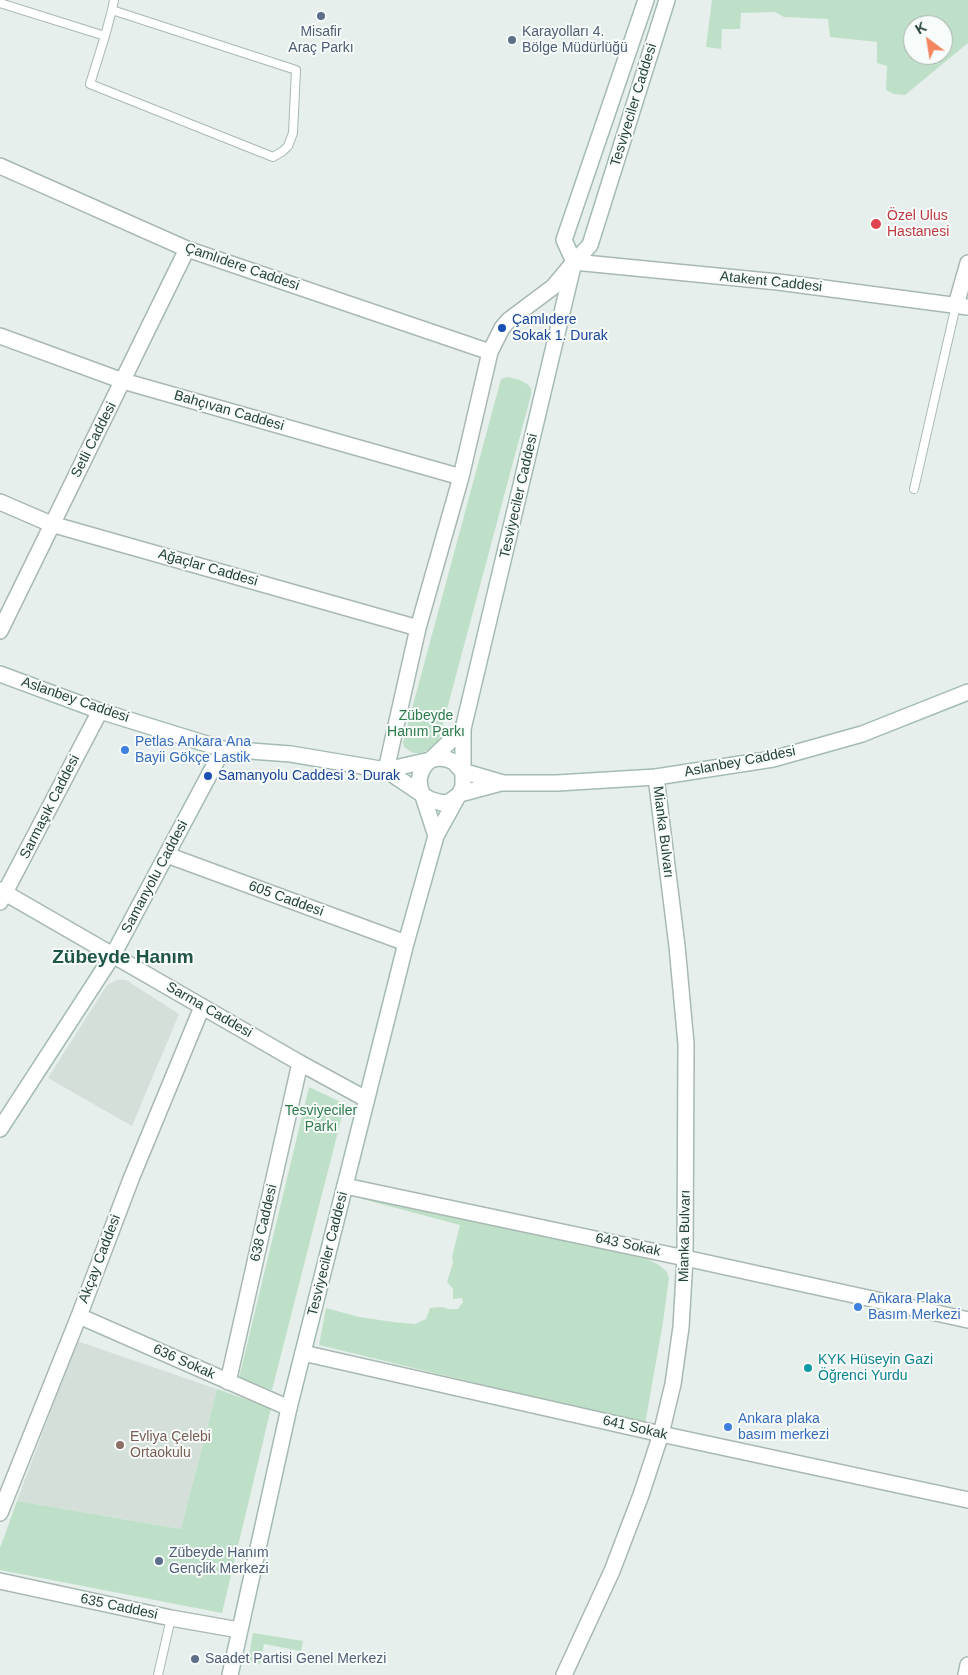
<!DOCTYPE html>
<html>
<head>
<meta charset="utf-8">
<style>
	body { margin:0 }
	#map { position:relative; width:968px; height:1675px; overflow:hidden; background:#e6efeb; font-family:Arial,sans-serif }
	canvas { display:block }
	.north { position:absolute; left:903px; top:15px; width:50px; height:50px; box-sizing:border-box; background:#f7fbf9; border:1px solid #a3b1ad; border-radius:50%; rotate:329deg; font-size:14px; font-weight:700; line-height:20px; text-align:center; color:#24423a }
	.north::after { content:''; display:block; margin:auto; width:18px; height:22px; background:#f4845f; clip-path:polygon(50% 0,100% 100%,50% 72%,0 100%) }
</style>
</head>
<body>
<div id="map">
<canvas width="968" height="1675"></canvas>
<div class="north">K</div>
</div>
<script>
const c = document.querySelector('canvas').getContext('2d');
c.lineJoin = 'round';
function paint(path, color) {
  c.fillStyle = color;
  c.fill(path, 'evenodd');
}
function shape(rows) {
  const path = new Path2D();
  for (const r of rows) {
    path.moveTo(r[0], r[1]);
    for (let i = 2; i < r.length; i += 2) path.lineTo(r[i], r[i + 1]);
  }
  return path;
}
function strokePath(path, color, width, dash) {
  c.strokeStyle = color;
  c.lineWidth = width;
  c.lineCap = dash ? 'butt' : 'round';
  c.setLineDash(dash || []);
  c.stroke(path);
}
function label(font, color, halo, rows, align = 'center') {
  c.font = font + ' Arial,sans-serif';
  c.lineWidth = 4;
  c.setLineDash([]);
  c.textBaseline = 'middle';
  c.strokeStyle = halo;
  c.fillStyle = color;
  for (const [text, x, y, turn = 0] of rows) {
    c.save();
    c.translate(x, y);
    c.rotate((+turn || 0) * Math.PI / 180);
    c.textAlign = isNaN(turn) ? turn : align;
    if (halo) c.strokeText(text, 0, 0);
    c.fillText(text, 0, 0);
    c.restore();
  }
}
paint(shape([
	[117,980,126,980,179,1014,132,1126,48,1078,107,985],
	[77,1341,217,1389,181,1529,17,1501]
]), '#d4dfda');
paint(shape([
	[712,0,968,0,968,43,905,95,894,94,886,90,887,66,877,63,877,42,830,37,828,19,784,17,775,12,741,13,740,29,722,29,721,49,706,47],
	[913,25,943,25,943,55,913,55],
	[507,377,520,380,527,384,531,388,531,395,439,739,435,745,426,751,420,753,413,753,404,747,403,742,501,379],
	[309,1087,345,1104,272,1390,239,1378],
	[364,1195,647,1259,659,1265,667,1272,669,1278,663,1322,645,1424,319,1345,326,1308,359,1317,393,1322,415,1324,426,1319,430,1308,442,1307,449,1309,458,1309,463,1302,462,1298,453,1299,453,1289,447,1282,453,1263,452,1257,460,1225,362,1199],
	[217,1389,271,1408,222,1613,0,1570,0,1548,17,1501,181,1529],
	[253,1633,303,1641,301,1651,264,1644,260,1664,248,1662]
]), '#bfe0c8');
const lane = shape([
	[0,3,105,36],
	[112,10,296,70,293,133,288,146,283,151,273,157,90,84,105,36,112,10,114,0],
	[914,489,956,305],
	[158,1675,171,1618]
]);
const street = shape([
	[0,166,187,249,490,352],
	[956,305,968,263],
	[0,336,123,381,461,477],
	[0,502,51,524,418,628],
	[0,631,187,249],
	[386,770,418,628,461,477,490,352,502,328,509,320,553,287,574,262,778,282,968,307],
	[167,855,406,943],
	[0,890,300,1063,366,1099],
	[0,902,100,711],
	[345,1186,685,1258,968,1320],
	[79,1316,289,1408],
	[303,1353,661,1434,968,1500],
	[228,1382,300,1063],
	[0,1513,79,1316,131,1179,202,1007],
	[0,1581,171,1618,239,1630],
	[564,1675,612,1571,641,1495,661,1434,673,1384,681,1327,685,1258,686,1044,677,946,656,777]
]);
const secondary = shape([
	[574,262,564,240,646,0],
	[0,674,100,711,223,749,291,754,386,770,439,758,447,759,454,762,462,771,503,783,557,783,656,777,773,759,862,734,968,692],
	[386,770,429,799,442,803,449,802,460,794,501,783],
	[436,836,420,787,419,780,421,772,425,765,463,729],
	[0,1129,113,955,223,749],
	[230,1675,289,1408,406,943,436,836,463,787,463,729,574,262,590,245,667,0],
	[966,1675,968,1665]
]);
strokePath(lane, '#a8b8b2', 10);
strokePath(street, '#a8b8b2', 18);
strokePath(secondary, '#a4bbb3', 18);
strokePath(lane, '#fff', 8);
strokePath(street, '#fff', 15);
strokePath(secondary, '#fff', 15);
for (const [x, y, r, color] of [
	[321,16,5,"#5c6f8a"],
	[512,40,5,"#5c6f8a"],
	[876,224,6,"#e0444e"],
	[502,328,5,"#1a4fb4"],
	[125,750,5,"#3f7fe0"],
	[208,776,5,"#1a4fb4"],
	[858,1307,5,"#3f7fe0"],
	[808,1368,5,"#0f9aa8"],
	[728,1427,5,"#3f7fe0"],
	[120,1445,5,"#8d6e63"],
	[159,1561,5,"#5c6f8a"],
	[195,1659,5,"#5c6f8a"]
]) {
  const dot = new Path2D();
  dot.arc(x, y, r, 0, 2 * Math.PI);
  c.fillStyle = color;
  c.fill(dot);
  strokePath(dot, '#f7fbf9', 2);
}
label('14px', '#4e5e75', '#f7fbf9', [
	["Misafir",321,32,"center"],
	["Araç Parkı",321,48,"center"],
	["Karayolları 4.",522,32],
	["Bölge Müdürlüğü",522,48],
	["Zübeyde Hanım",169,1553],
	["Gençlik Merkezi",169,1569],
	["Saadet Partisi Genel Merkezi",205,1659]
], 'left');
label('14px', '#24423a', '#f7fbf9', [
	["Tesviyeciler Caddesi",634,105,-73],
	["Çamlıdere Caddesi",242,267,19],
	["Atakent Caddesi",771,282,6],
	["Bahçıvan Caddesi",229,411,16],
	["Setli Caddesi",94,440,-63],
	["Tesviyeciler Caddesi",519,496,-77],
	["Ağaçlar Caddesi",208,568,16],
	["Aslanbey Caddesi",75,700,19],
	["Aslanbey Caddesi",740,762,-11],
	["Sarmaşık Caddesi",50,807,-63],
	["Mianka Bulvarı",663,832,83],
	["Samanyolu Caddesi",155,877,-62],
	["605 Caddesi",286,899,20],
	["Sarma Caddesi",209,1010,30],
	["638 Caddesi",264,1223,-77],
	["Mianka Bulvarı",685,1236,-89],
	["643 Sokak",628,1245,12],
	["Tesviyeciler Caddesi",328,1254,-76],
	["Akçay Caddesi",100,1259,-69],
	["636 Sokak",184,1362,24],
	["641 Sokak",635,1428,13],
	["635 Caddesi",119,1607,12]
]);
label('14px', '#be3a42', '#f7fbf9', [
	["Özel Ulus",887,216],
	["Hastanesi",887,232]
], 'left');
label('14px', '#164399', '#f7fbf9', [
	["Çamlıdere",512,320],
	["Sokak 1. Durak",512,336],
	["Samanyolu Caddesi 3. Durak",218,776]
], 'left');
label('14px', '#2d7a4b', '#f7fbf9', [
	["Zübeyde",426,716],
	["Hanım Parkı",426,732],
	["Tesviyeciler",321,1111],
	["Parkı",321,1127]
]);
label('14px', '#366cbe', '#f7fbf9', [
	["Petlas Ankara Ana",135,742],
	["Bayii Gökçe Lastik",135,758],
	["Ankara Plaka",868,1299],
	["Basım Merkezi",868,1315],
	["Ankara plaka",738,1419],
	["basım merkezi",738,1435]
], 'left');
label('14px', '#0d838f', '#f7fbf9', [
	["KYK Hüseyin Gazi",818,1360],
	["Öğrenci Yurdu",818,1376]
], 'left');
label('14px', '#785e54', '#f7fbf9', [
	["Evliya Çelebi",130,1437],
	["Ortaokulu",130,1453]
], 'left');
label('bold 19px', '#1f5548', '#f7fbf9', [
	["Zübeyde Hanım",123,958]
]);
</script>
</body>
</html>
